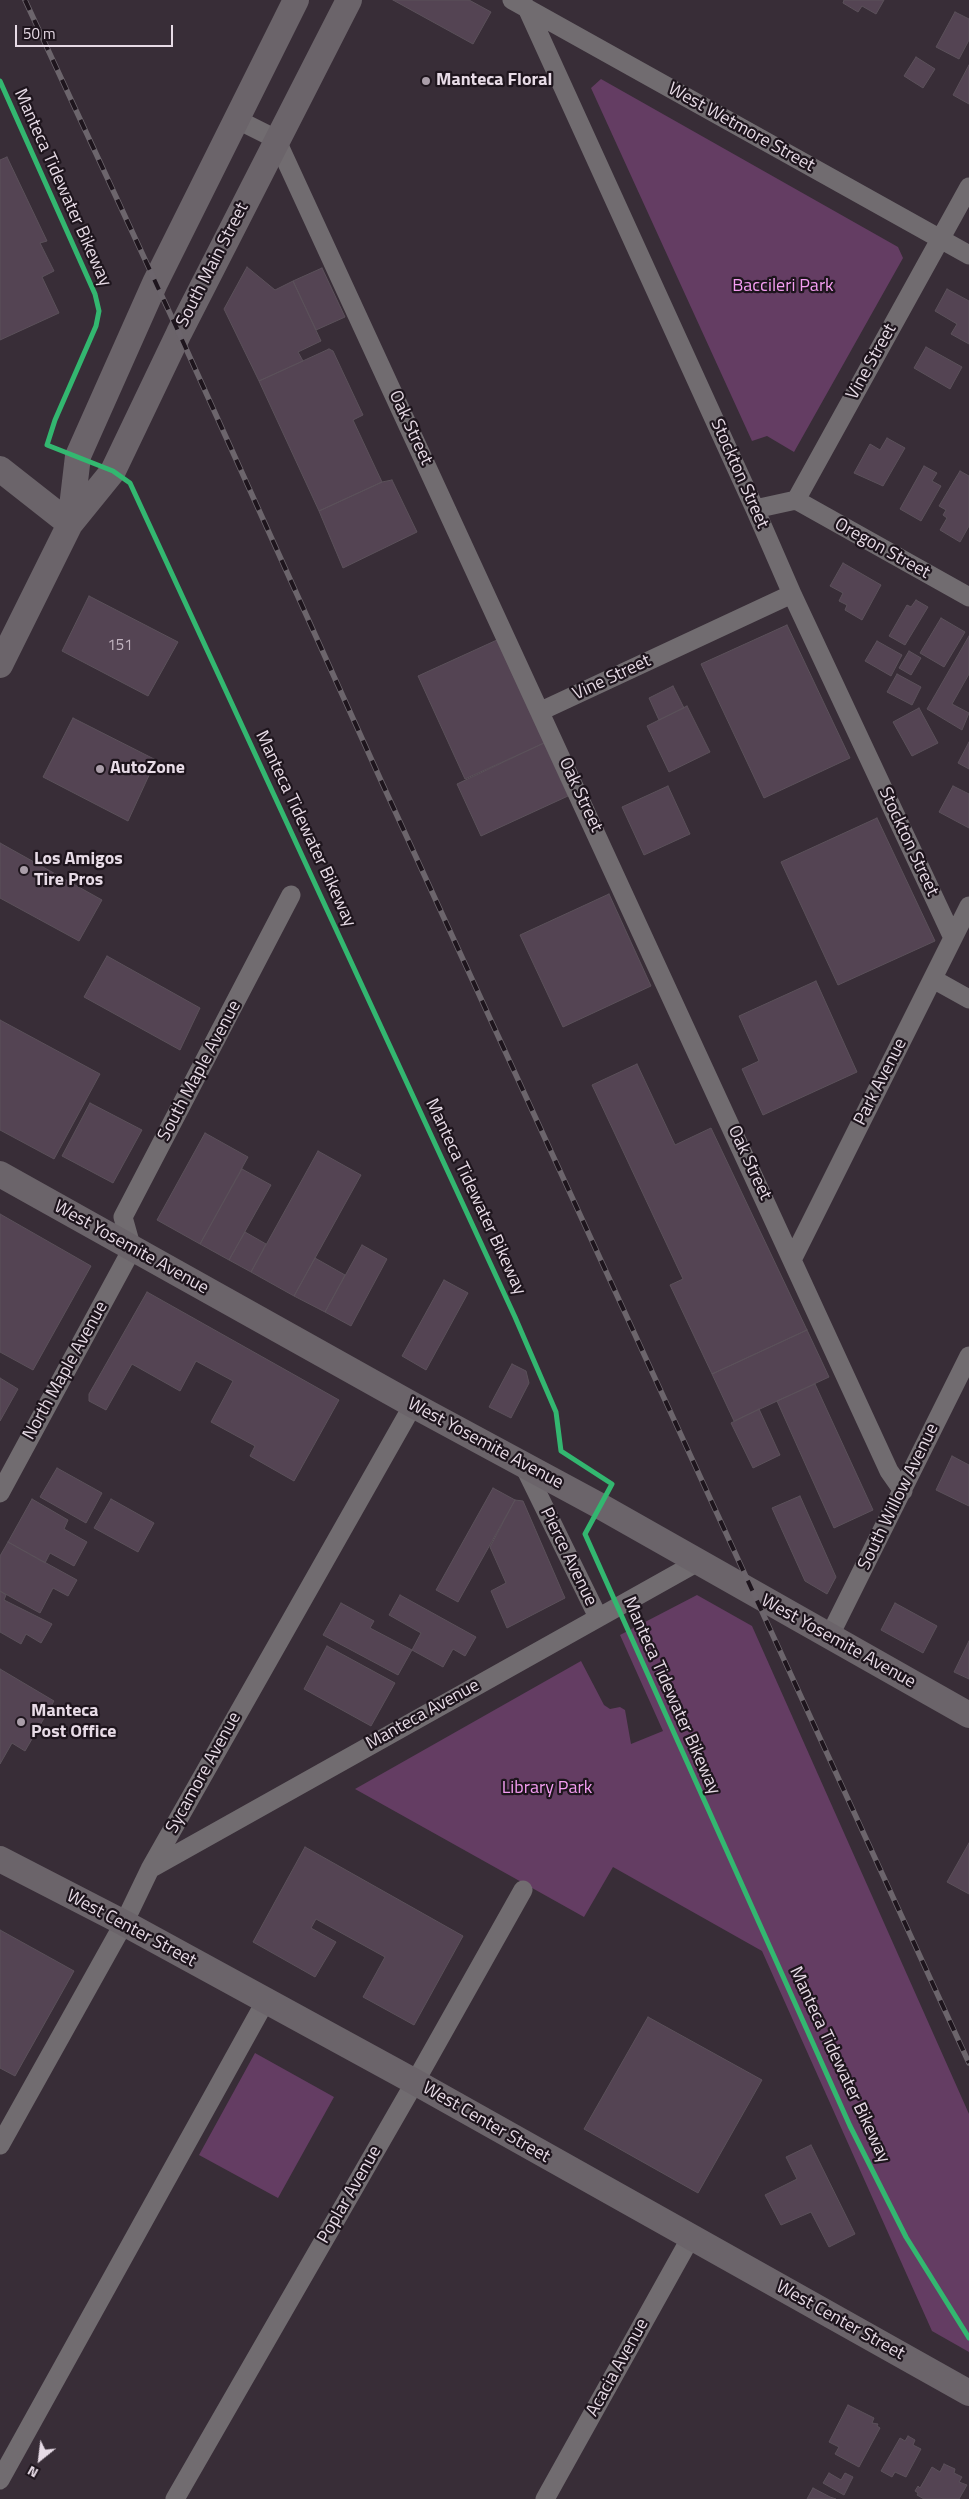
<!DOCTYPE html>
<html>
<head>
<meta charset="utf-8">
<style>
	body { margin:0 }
	#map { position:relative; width:969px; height:2499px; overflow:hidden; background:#382d37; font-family:"Titillium Web",sans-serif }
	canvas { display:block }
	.north { position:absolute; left:15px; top:2434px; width:50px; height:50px; -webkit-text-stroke:4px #1e151d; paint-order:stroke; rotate:209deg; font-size:14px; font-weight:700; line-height:20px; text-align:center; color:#e7dbe6 }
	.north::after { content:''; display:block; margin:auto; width:18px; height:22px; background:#e7dbe6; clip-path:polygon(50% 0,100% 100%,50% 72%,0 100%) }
	.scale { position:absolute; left:15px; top:25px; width:158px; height:22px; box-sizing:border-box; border:2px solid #e7dbe6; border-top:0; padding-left:6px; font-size:15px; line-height:18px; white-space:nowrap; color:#e7dbe6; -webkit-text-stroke:4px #1e151d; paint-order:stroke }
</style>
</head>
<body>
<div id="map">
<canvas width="969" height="2499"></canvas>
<div class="north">N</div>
<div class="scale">50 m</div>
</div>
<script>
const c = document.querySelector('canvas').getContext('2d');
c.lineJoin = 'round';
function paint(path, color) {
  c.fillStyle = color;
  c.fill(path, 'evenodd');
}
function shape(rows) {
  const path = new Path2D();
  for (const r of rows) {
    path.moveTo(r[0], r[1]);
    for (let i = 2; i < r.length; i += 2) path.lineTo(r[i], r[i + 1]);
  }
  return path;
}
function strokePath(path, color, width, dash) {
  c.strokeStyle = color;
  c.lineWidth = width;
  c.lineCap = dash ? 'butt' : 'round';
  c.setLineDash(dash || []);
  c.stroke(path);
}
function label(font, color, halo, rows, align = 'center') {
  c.font = font + ' "Titillium Web",sans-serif';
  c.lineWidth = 4.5;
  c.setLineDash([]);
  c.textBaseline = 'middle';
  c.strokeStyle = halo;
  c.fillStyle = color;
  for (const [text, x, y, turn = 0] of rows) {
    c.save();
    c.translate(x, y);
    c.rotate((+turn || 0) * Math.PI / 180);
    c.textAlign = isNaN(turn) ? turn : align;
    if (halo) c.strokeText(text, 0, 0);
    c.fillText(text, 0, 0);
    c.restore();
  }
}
paint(shape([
	[601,79,898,247,903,258,794,452,767,436,752,441,591,88],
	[697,1595,752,1626,969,2114,969,2352,932,2331,762,1951,613,1867,584,1917,355,1789,581,1661,604,1705,610,1709,620,1707,625,1710,631,1744,663,1731,620,1635],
	[255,2053,334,2097,278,2198,199,2155]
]), '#643d63');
const building = shape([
	[393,0,469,0,491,12,473,44,393,0],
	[844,0,884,0,876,14,862,6,858,12,843,3,844,0],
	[955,12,969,19,969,40,959,59,936,47,955,12],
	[916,57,935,69,923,88,904,76,916,57],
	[969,65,969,104,953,95,969,65],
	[7,157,47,241,40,243,54,271,42,277,59,313,0,340,0,160,7,157],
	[247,267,275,290,293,281,321,341,298,352,303,361,259,381,224,309,247,267],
	[322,268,345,317,316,330,293,281,322,268],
	[947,289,969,301,969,344,951,334,957,324,935,311,947,289],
	[926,347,962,367,950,389,914,368,926,347],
	[329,349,333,351,363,415,353,420,382,482,319,511,259,381,329,349],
	[887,438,905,448,883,486,854,473,870,444,880,450,887,438],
	[924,466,937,473,932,481,941,486,921,521,900,509,924,466],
	[960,471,969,476,969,526,960,542,940,530,947,518,943,515,946,510,939,506,960,471],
	[392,480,417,532,343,568,319,511,382,482,392,480],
	[843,563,881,585,862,620,845,610,847,605,839,601,843,593,830,586,843,563],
	[89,596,178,642,148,696,62,651,89,596],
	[916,600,928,607,905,645,889,636,907,605,911,607,916,600],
	[941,618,965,632,944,667,920,653,941,618],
	[787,625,850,758,764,798,701,664,787,625],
	[969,636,969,674,952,704,969,713,962,730,927,709,969,636],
	[497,640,544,743,465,779,418,676,497,640],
	[877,641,902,655,891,676,865,661,877,641],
	[909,651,921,658,911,675,899,668,909,651],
	[897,674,921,687,912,705,887,692,897,674],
	[673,686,684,708,659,720,649,698,673,686],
	[687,706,710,752,669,772,647,726,687,706],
	[919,708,938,743,912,756,893,722,919,708],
	[73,718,156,760,128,821,43,777,73,718],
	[969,742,969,769,958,763,969,742],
	[544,743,568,796,481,836,457,784,544,743],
	[668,786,690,834,644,855,622,807,668,786],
	[953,786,969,794,969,828,939,812,953,786],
	[877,818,935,941,838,985,781,862,877,818],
	[0,843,102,900,79,941,0,898,0,843],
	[609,894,651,986,563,1027,520,935,609,894],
	[107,956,200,1008,180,1050,84,997,107,956],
	[816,981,857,1072,763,1115,742,1069,759,1061,739,1016,816,981],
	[0,1020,100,1074,54,1159,0,1130,0,1020],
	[637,1064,675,1145,711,1128,807,1330,712,1374,670,1285,683,1279,592,1085,637,1064],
	[90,1103,142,1130,113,1183,62,1156,90,1103],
	[205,1133,248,1157,200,1244,157,1220,205,1133],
	[318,1151,361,1175,294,1296,251,1272,318,1151],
	[242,1169,271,1185,229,1260,200,1244,242,1169],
	[0,1214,91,1266,33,1370,0,1352,0,1214],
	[245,1232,266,1244,251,1272,229,1260,245,1232],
	[362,1245,387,1259,351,1326,325,1312,362,1245],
	[315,1258,345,1275,325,1312,294,1296,315,1258],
	[444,1280,468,1293,426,1370,402,1356,444,1280],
	[147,1292,339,1400,294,1481,250,1456,255,1446,211,1422,233,1381,196,1361,180,1391,132,1364,106,1410,89,1401,89,1394,147,1292],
	[807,1330,829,1377,734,1421,712,1374,807,1330],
	[512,1364,526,1371,529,1383,511,1418,489,1407,512,1364],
	[0,1378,18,1389,0,1421,0,1378],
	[815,1384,873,1510,834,1528,777,1401,815,1384],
	[759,1409,780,1455,753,1468,731,1423,759,1409],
	[952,1456,969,1465,969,1506,936,1490,952,1456],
	[57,1468,102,1493,86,1523,40,1497,57,1468],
	[493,1488,515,1500,458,1602,436,1590,493,1488],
	[800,1496,836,1577,827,1594,805,1581,772,1508,800,1496],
	[32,1499,68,1520,64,1529,87,1542,74,1566,50,1553,45,1563,8,1542,32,1499],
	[111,1499,154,1523,138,1552,94,1528,111,1499],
	[515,1500,523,1501,565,1598,507,1628,491,1591,506,1583,490,1547,515,1500],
	[8,1542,77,1580,68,1596,53,1588,40,1613,0,1591,0,1556,8,1542],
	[0,1591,6,1595,4,1600,52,1624,41,1643,26,1634,21,1644,0,1632,0,1591],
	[400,1595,476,1637,465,1656,453,1649,443,1667,412,1650,421,1633,389,1615,400,1595],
	[341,1603,374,1621,370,1628,412,1650,398,1675,323,1635,341,1603],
	[895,1603,937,1626,923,1653,881,1630,895,1603],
	[969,1641,969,1679,954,1672,969,1641],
	[327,1646,395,1683,371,1726,304,1689,327,1646],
	[0,1669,54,1701,25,1751,12,1743,0,1764,0,1669],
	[969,1843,969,1894,947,1882,969,1843],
	[305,1847,463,1936,414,2025,363,1997,385,1957,316,1919,311,1928,336,1942,315,1977,253,1942,305,1847],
	[0,1930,74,1971,15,2076,0,2068,0,1930],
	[648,2017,762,2080,698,2193,584,2129,648,2017],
	[811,2145,855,2234,829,2247,811,2212,781,2225,765,2195,797,2179,786,2157,811,2145],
	[848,2405,874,2418,872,2423,878,2424,877,2426,880,2428,859,2467,835,2454,839,2447,829,2442,848,2405],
	[908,2436,915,2440,913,2445,921,2449,906,2477,895,2472,892,2477,881,2471,900,2438,905,2441,908,2436],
	[944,2464,955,2469,954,2473,962,2477,959,2482,967,2485,959,2499,924,2499,917,2495,918,2493,915,2491,918,2486,920,2488,932,2467,940,2472,944,2464],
	[829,2473,841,2480,845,2473,853,2477,844,2495,823,2483,829,2473],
	[813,2488,830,2497,836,2499,807,2499,813,2488]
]);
paint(building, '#544453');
strokePath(building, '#5b515a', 1);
strokePath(shape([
	[512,0,969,255],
	[527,8,755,509,792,594,953,938],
	[236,119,276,139,889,1471,903,1491],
	[796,500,969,597],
	[755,509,796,500,969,187],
	[541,711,792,594],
	[933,979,969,999],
	[793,1258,969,906],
	[523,1464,598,1617],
	[0,1493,132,1249,123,1217,291,895],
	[829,1637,969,1356],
	[150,1869,696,1563],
	[0,2145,124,1923,150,1869,413,1405],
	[0,2480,265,2002],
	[175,2499,415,2082,523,1890],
	[545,2499,691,2237]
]), '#716c70', 19);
strokePath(shape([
	[0,469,70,524],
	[70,524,78,456,155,283,296,0],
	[0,665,70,524,113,471,179,333,349,0],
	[0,1174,413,1405,600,1506,969,1715],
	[0,1859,124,1923,415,2082,969,2393]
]), '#6b646a', 26);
const rail = shape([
	[25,0,179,333,383,785,969,2063]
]);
strokePath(rail, '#6c656c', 5.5);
strokePath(rail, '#1e151d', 4, [11]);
strokePath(shape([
	[0,81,95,294,99,311,96,326,55,420,47,445,113,471,130,483,515,1317,556,1412,561,1451,612,1484,585,1534,850,2126,906,2237,969,2338]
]), '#33b770', 5);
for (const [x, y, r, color] of [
	[426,81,5,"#aa9ea9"],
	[100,769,5,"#aa9ea9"],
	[24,870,5,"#aa9ea9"],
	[21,1722,5,"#aa9ea9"]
]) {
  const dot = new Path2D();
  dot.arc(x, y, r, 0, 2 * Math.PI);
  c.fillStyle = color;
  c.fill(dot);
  strokePath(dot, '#1e151d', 2);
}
label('15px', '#c2b5c1', null, [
	["151",120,646]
]);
label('bold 18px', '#e7dbe6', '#1e151d', [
	["Manteca Floral",436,81],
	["AutoZone",110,769],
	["Los Amigos",34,860],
	["Tire Pros",34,881],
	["Manteca",31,1712],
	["Post Office",31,1733]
], 'left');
label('18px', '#e7dbe6', '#1e151d', [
	["West Wetmore Street",741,128,29],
	["Manteca Tidewater Bikeway",62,188,66],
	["South Main Street",213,265,-63],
	["Vine Street",872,362,-61],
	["Oak Street",410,428,65],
	["Stockton Street",739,474,66],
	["Oregon Street",882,549,29],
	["Vine Street",612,678,-25],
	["Oak Street",580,795,65],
	["Manteca Tidewater Bikeway",305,829,65],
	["Stockton Street",908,842,65],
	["South Maple Avenue",200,1071,-62],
	["Park Avenue",881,1082,-63],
	["Oak Street",749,1163,65],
	["Manteca Tidewater Bikeway",475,1197,65],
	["West Yosemite Avenue",131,1248,29],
	["North Maple Avenue",66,1371,-61],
	["West Yosemite Avenue",485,1444,28],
	["South Willow Avenue",899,1497,-64],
	["Pierce Avenue",568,1557,64],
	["West Yosemite Avenue",838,1642,29],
	["Manteca Tidewater Bikeway",671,1696,66],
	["Manteca Avenue",423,1715,-29],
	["Sycamore Avenue",204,1773,-61],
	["West Center Street",131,1929,28],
	["Manteca Tidewater Bikeway",839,2065,65],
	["West Center Street",486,2123,30],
	["Poplar Avenue",350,2195,-60],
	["West Center Street",840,2321,29],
	["Acacia Avenue",618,2368,-61]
]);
label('18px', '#f59ef2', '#1e151d', [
	["Baccileri Park",783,287],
	["Library Park",547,1789]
]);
</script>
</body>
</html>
